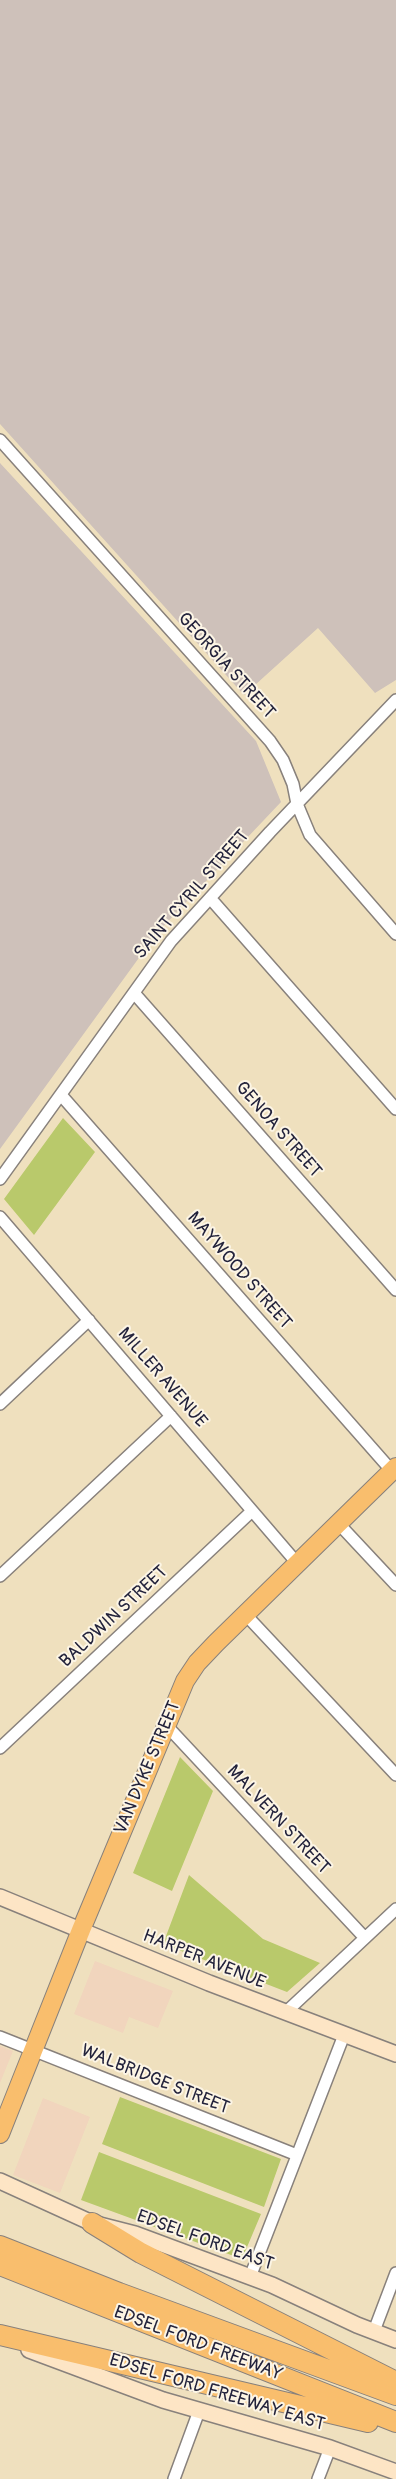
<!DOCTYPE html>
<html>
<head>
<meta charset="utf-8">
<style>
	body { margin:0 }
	canvas { display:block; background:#efe0be }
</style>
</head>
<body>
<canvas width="396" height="2479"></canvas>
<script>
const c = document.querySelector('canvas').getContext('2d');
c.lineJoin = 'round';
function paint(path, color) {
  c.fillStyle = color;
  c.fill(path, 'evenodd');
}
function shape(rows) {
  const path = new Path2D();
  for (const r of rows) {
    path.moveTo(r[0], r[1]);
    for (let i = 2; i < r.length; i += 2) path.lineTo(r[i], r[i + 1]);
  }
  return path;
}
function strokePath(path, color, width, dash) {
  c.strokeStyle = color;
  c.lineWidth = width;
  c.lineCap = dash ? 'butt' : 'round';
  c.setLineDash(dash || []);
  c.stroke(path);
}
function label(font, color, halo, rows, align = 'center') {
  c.font = font + ' Pangolin,sans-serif';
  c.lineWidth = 4;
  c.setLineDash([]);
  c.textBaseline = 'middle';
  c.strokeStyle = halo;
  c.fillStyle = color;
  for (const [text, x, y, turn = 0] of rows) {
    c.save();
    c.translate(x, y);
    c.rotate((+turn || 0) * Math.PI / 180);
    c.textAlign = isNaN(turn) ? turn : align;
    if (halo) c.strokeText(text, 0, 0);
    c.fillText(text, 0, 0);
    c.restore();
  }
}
paint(shape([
	[95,1961,173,1991,158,2028,129,2017,123,2033,74,2014],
	[0,2046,13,2051,0,2083],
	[43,2098,90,2117,60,2193,13,2175]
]), '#f1d5bd');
paint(shape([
	[0,0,396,0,396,680,375,693,318,628,244,695,0,424],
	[0,463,256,741,281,802,157,933,0,1149]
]), '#cec1ba');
paint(shape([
	[63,1118,95,1152,34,1235,4,1199],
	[180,1757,213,1791,172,1891,133,1873],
	[189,1875,263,1939,320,1963,287,1992,163,1944],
	[120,2097,281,2159,264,2207,102,2144],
	[99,2152,261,2214,242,2259,81,2200]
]), '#b9c96b');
const street = shape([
	[0,440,270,741,283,760,293,784,297,804,310,835,396,934],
	[210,898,396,1109],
	[134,993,396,1290],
	[61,1095,392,1471],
	[0,1179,171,941,270,832,396,700],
	[0,1217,297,1563],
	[0,1404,89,1320],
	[338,1523,396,1585],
	[0,1576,171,1416],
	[245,1614,396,1775],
	[166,1725,365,1938],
	[0,1748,252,1511],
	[285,2013,396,1909],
	[0,2037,297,2155],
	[250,2277,344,2035],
	[374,2331,396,2273],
	[174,2479,199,2411],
	[318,2479,330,2448]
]);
const secondary = shape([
	[0,1897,209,1983,396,2054],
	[0,2181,92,2223,135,2234,272,2285,357,2325,396,2340],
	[29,2350,163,2400,330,2448,396,2472]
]);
const primary = shape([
	[0,2134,81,1930,185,1681,197,1663,216,1643,396,1467]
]);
const highway = shape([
	[92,2223,141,2253,396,2382],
	[0,2246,119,2293,396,2395],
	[0,2265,396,2422],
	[0,2335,368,2422]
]);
strokePath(street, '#88817c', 14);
strokePath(secondary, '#88817c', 18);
strokePath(primary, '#88817c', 20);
strokePath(highway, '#88817c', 22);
strokePath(street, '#fff', 11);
strokePath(secondary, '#fde5c5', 15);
strokePath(primary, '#f9be6d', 18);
strokePath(highway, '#f9be6d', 20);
label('18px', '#22223b', '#fcf5e5', [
	["GEORGIA STREET",226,666,48],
	["SAINT CYRIL STREET",192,895,-49],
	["GENOA STREET",278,1130,49],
	["MAYWOOD STREET",239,1271,49],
	["MILLER AVENUE",162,1378,49],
	["BALDWIN STREET",114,1617,-43],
	["VAN DYKE STREET",148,1768,-67],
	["MALVERN STREET",278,1820,47],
	["HARPER AVENUE",204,1960,22],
	["WALBRIDGE STREET",155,2080,22],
	["EDSEL FORD EAST",205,2241,20],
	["EDSEL FORD FREEWAY",198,2344,21],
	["EDSEL FORD FREEWAY EAST",217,2393,17]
]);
</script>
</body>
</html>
